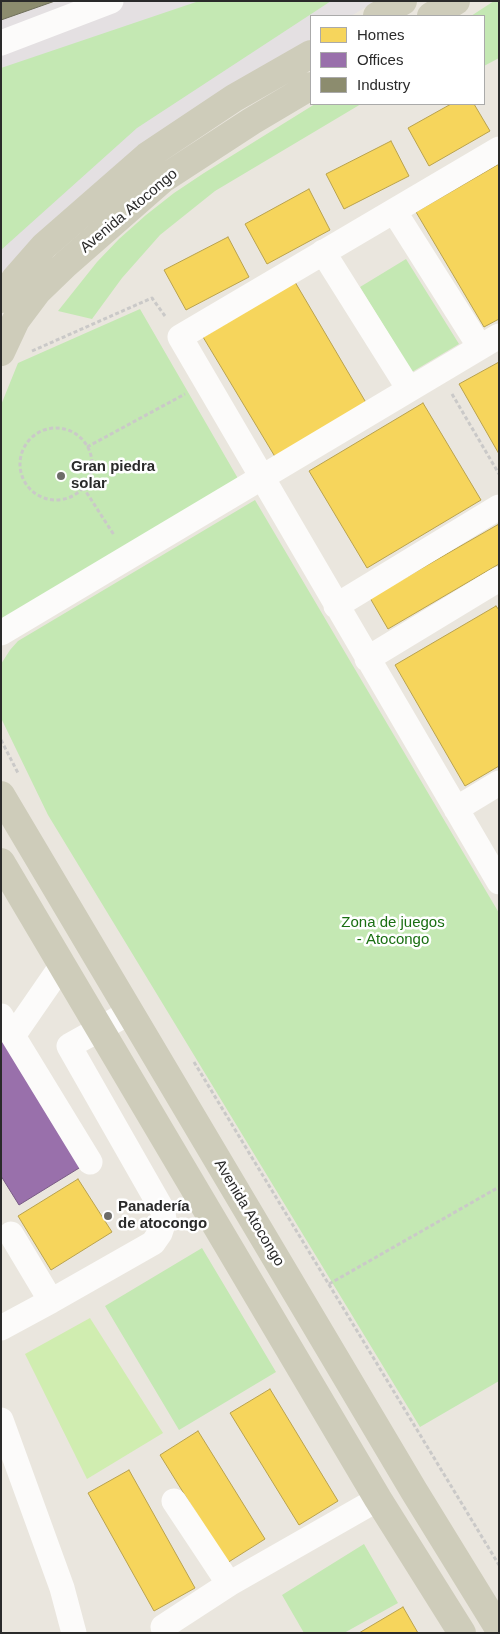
<!DOCTYPE html>
<html>
<head>
<meta charset="utf-8">
<style>
	body { margin:0 }
	#map { position:relative; width:500px; height:1634px; overflow:hidden; background:#eae6de; font-family:Arial,sans-serif }
	canvas { display:block }
	.frame { position:absolute; inset:0; border:2px solid #2a2a2a; pointer-events:none }
	.legend { position:absolute; left:310px; top:15px; width:175px; height:90px; box-sizing:border-box; background:#fff; border:1px solid #aaa; margin:0; padding:6px 9px; list-style:none; font-size:15px; color:#2a2a2a }
	.legend li { display:flex; align-items:center; gap:10px; height:25px }
	.legend b { width:25px; border:1px solid #aaa }
</style>
</head>
<body>
<div id="map">
<canvas width="500" height="1634"></canvas>
<div class="frame"></div>
<ul class="legend">
<li><b style="height:14px;background:#f6d55c"></b>Homes</li>
<li><b style="height:14px;background:#9970ab"></b>Offices</li>
<li><b style="height:14px;background:#8c8c6e"></b>Industry</li>
</ul>
</div>
<script>
const c = document.querySelector('canvas').getContext('2d');
c.lineJoin = 'round';
function paint(path, color) {
  c.fillStyle = color;
  c.fill(path, 'evenodd');
}
function shape(rows) {
  const path = new Path2D();
  for (const r of rows) {
    if (r.length === 3) {
      path.moveTo(r[0] + r[2], r[1]);
      path.arc(r[0], r[1], r[2], 0, 2 * Math.PI);
      continue;
    }
    path.moveTo(r[0], r[1]);
    for (let i = 2; i < r.length; i += 2) path.lineTo(r[i], r[i + 1]);
  }
  return path;
}
function strokePath(path, color, width, dash) {
  c.strokeStyle = color;
  c.lineWidth = width;
  c.lineCap = dash ? 'butt' : 'round';
  c.setLineDash(dash || []);
  c.stroke(path);
}
function label(font, color, halo, rows, align = 'center') {
  c.font = font + ' Arial,sans-serif';
  c.lineWidth = 5;
  c.setLineDash([]);
  c.textBaseline = 'middle';
  c.strokeStyle = halo;
  c.fillStyle = color;
  for (const [text, x, y, turn = 0] of rows) {
    c.save();
    c.translate(x, y);
    c.rotate((+turn || 0) * Math.PI / 180);
    c.textAlign = isNaN(turn) ? turn : align;
    if (halo) c.strokeText(text, 0, 0);
    c.fillText(text, 0, 0);
    c.restore();
  }
}
paint(shape([
	[1,1,376,1,351,16,311,16,311,41,160,137,1,273]
]), '#e4e0e2');
paint(shape([
	[199,1,331,1,137,128,1,250,1,68],
	[494,1,499,1,499,58,484,66,484,16,471,16],
	[315,104,361,104,215,191,160,235,122,278,92,319,58,311,97,262,119,239,146,215,174,193,204,173],
	[406,259,459,344,412,372,360,287],
	[140,309,240,482,1,622,1,405,18,363],
	[255,500,499,913,499,1381,420,1427,48,815,1,718,1,664,10,650,18,641],
	[202,1248,276,1372,179,1430,105,1306],
	[364,1544,398,1603,344,1633,304,1633,282,1595]
]), '#c4e8b3');
paint(shape([
	[90,1318,163,1433,87,1479,25,1354]
]), '#d0edb0');
const homes = shape([
	[451,104,474,104,490,131,429,166,408,128,451,104],
	[391,141,409,176,344,209,326,174,391,141],
	[499,164,499,319,484,327,416,212,499,164],
	[309,189,330,230,267,264,245,224,309,189],
	[228,237,249,277,186,310,164,270,228,237],
	[295,282,368,406,277,460,203,337,295,282],
	[499,362,499,454,459,384,499,362],
	[423,403,481,500,367,568,309,471,423,403],
	[499,524,499,564,388,629,370,598,499,524],
	[496,606,499,610,499,766,465,786,395,665,496,606],
	[78,1179,112,1232,51,1270,18,1216,78,1179],
	[270,1389,338,1501,299,1525,230,1413,270,1389],
	[198,1431,265,1539,227,1563,160,1455,198,1431],
	[129,1470,195,1588,154,1611,88,1493,129,1470],
	[403,1607,418,1633,359,1633,403,1607]
]);
paint(homes, '#f6d55c');
strokePath(homes, '#b9a24d', 1);
const offices = shape([
	[1,1030,84,1165,19,1205,1,1176,1,1030]
]);
paint(offices, '#9970ab');
strokePath(offices, '#785b84', 1);
const industry = shape([
	[1,1,55,1,1,20,1,1]
]);
paint(industry, '#8c8c6e');
strokePath(industry, '#6f6f5a', 1);
strokePath(shape([
	[32,351,152,298,165,316],
	[452,394,499,474],
	[56,464,36],
	[87,447,185,394],
	[83,487,114,535],
	[1,740,18,773],
	[194,1062,499,1565],
	[329,1284,499,1187]
]), '#cac9c8', 3, [4, 2.5]);
strokePath(shape([
	[1,43,111,1],
	[499,149,180,337,499,882],
	[394,211,480,347],
	[323,252,409,389],
	[336,606,499,507],
	[1,633,499,336],
	[367,659,499,579],
	[456,809,499,783],
	[62,965,13,1036,90,1162],
	[1,1016,13,1036],
	[11,1234,51,1301,153,1243,160,1233,164,1221,163,1211,69,1046,130,1012],
	[1,1328,51,1301],
	[1,1420,62,1588,74,1633],
	[174,1501,229,1584],
	[163,1627,229,1584,378,1499]
]), '#fcfbfa', 25);
strokePath(shape([
	[377,16,403,1],
	[431,16,456,1],
	[1,299,15,279,44,246,147,156,234,98,311,54],
	[1,352,16,320,37,292,66,264,163,179,252,121,311,86],
	[1,795,414,1491,499,1629],
	[1,862,378,1499,462,1633]
]), '#ceccba', 28);
for (const [x, y, r, color] of [
	[61,476,5,"#6d6c69"],
	[108,1216,5,"#6d6c69"]
]) {
  const dot = new Path2D();
  dot.arc(x, y, r, 0, 2 * Math.PI);
  c.fillStyle = color;
  c.fill(dot);
  strokePath(dot, '#fff', 2);
}
label('15px', '#2a2a2a', '#fff', [
	["Avenida Atocongo",129,211,-40],
	["Avenida Atocongo",249,1213,59]
]);
label('bold 15px', '#2a2a2a', '#fff', [
	["Gran piedra",71,467],
	["solar",71,484],
	["Panadería",118,1207],
	["de atocongo",118,1224]
], 'left');
label('15px', '#1a6f12', '#fff', [
	["Zona de juegos",393,923],
	["- Atocongo",393,940]
]);
</script>
</body>
</html>
